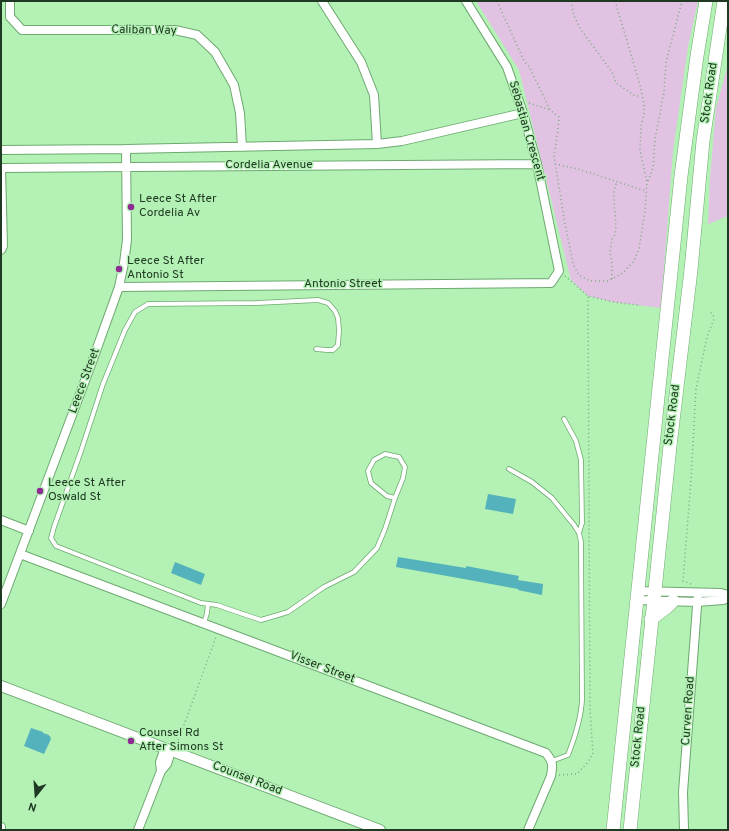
<!DOCTYPE html>
<html>
<head>
<meta charset="utf-8">
<style>
	body { margin:0 }
	#map { position:relative; width:729px; height:831px; overflow:hidden; background:#b3f1b5; font-family:Overpass,sans-serif }
	canvas { display:block }
	.frame { position:absolute; inset:0; border:2px solid #203922; pointer-events:none }
	.north { position:absolute; left:16px; top:775px; width:40px; height:40px; -webkit-text-stroke:3px #b3f1b5; paint-order:stroke; rotate:197deg; font-size:11px; font-weight:700; line-height:16px; text-align:center; color:#203922 }
	.north::after { content:''; display:block; margin:auto; width:14px; height:18px; background:#203922; clip-path:polygon(50% 0,100% 100%,50% 72%,0 100%) }
</style>
</head>
<body>
<div id="map">
<canvas width="729" height="831"></canvas>
<div class="frame"></div>
<div class="north">N</div>
</div>
<script>
const context = document.querySelector('canvas').getContext('2d');
context.lineJoin = 'round';
function fillPath(path, color) {
  context.fillStyle = color;
  context.fill(path, 'evenodd');
}
function strokePath(path, color, width, dash) {
  context.strokeStyle = color;
  context.lineWidth = width;
  context.lineCap = dash ? 'butt' : 'round';
  context.setLineDash(dash || []);
  context.stroke(path);
}
function write(font, color, halo, rows, align = 'center') {
  context.font = font + ' Overpass,sans-serif';
  context.lineWidth = 3;
  context.setLineDash([]);
  context.textBaseline = 'middle';
  context.strokeStyle = halo;
  context.fillStyle = color;
  for (const [text, x, y, turn = 0] of rows) {
    context.save();
    context.translate(x, y);
    context.rotate((+turn || 0) * Math.PI / 180);
    context.textAlign = isNaN(turn) ? turn : align;
    if (halo) context.strokeText(text, 0, 0);
    context.fillText(text, 0, 0);
    context.restore();
  }
}
fillPath(new Path2D(`
	M 476,1 L 698,1 L 688,47 L 673,151 L 661,308 L 613,302 L 588,296 L 571,280 L 519,70 Z
	M 728,64 L 728,216 L 708,224 L 710,178 L 716,108 Z`), '#e2c2e3');
fillPath(new Path2D(`
	M 488,494 L 516,499 L 513,514 L 485,509 Z
	M 398,557 L 466,568 L 466,566 L 519,576 L 518,580 L 543,584 L 542,595 L 518,590 L 518,589 L 464,579 L 396,567 Z
	M 175,562 L 205,574 L 201,585 L 171,573 Z
	M 31,728 L 43,732 L 43,733 L 49,735 L 49,736 L 51,737 L 50,738 L 51,739 L 44,754 L 24,746 Z`), '#53b2bc');
const service = new Path2D(`
	M 316,349 L 327,350 L 333,350 L 338,345 L 339,330 L 338,318 L 335,311 L 328,303 L 318,300 L 257,303 L 148,304 L 135,312 L 125,330 L 103,384 L 81,451 L 54,527 L 51,538 L 56,546 L 201,603 L 217,605 L 237,612 L 261,620 L 288,612 L 324,587 L 354,572 L 377,548 L 385,529 L 395,498 L 403,478 L 405,467 L 399,457 L 385,454 L 374,460 L 368,471 L 371,483 L 387,496 L 395,498
	M 564,419 L 576,441 L 581,460 L 582,523 L 579,533
	M 509,469 L 532,482 L 552,498 L 574,525 L 579,533 L 581,542 L 582,700 C 581,719 575,737 568,755 L 552,761
	M 204,623 L 207,613 L 208,604`);
const minor = new Path2D(`
	M 10,1 L 10,17 L 22,30 L 175,30 L 197,35 L 215,52 L 234,85 L 240,113 L 242,147
	M 322,1 L 361,62 L 374,95 L 377,144
	M 1,150 L 126,149 L 377,144 L 402,141 L 523,113
	M 1,168 L 537,164
	M 1,250 L 3,246 L 1,168
	M 119,287 L 551,283 L 559,271 L 537,164 L 523,113 L 507,67 L 466,1
	M 1,520 L 29,531
	M 20,554 L 546,753 C 553,762 553,765 551,776 L 528,830
	M 637,591 L 721,593 L 728,595
	M 636,600 L 697,602 L 723,600 L 728,598
	M 1,604 L 92,362 L 119,287 L 124,263 L 127,240 L 126,149
	M 161,771 L 160,762 L 165,748
	M 1,827 L 1,830
	M 138,830 L 161,771 L 167,764 L 171,751
	M 684,830 L 683,792 L 698,593`);
const tertiary = new Path2D(`
	M 1,686 L 380,830`);
const trunk = new Path2D(`
	M 651,619 L 667,607 L 673,601
	M 613,830 L 681,176 L 697,56 L 706,1
	M 630,830 L 670,446 L 691,270 L 703,141 L 724,1`);
strokePath(service, '#6ea970', 5.5);
strokePath(minor, '#6ea970', 10);
strokePath(tertiary, '#6ea970', 12);
strokePath(trunk, '#6ea970', 14);
strokePath(new Path2D(`
	M 497,1 L 524,61 L 530,68 L 550,110 L 559,117 L 558,130 L 554,156 L 564,218 L 573,264 L 579,275 L 590,281 L 608,281 L 623,273 L 634,261 L 639,249 L 645,211 L 647,182 L 640,150 L 641,127 L 644,113 L 644,104 L 640,85 L 615,1
	M 571,1 L 574,16 L 581,30 L 612,72 L 616,83 L 635,96 L 641,96
	M 529,103 L 550,110
	M 555,164 L 578,169 L 646,191
	M 648,181 L 653,168 L 655,139 L 664,92 L 666,62 L 682,1
	M 565,276 L 588,296 L 613,302 L 638,305
	M 612,279 L 612,264 L 610,252 L 612,239 L 615,235 L 616,227 L 614,199 L 614,191 L 617,181
	M 691,584 L 683,581 L 691,480 L 696,389 L 707,337 L 714,319 C 714,315 712,313 709,312
	M 177,744 L 216,637
	M 559,775 L 577,774 L 587,763 L 593,754 L 590,710 L 588,296`), '#7bab7d', 1.5, [1, 3]);
strokePath(service, '#fff', 4);
strokePath(minor, '#fff', 8);
strokePath(tertiary, '#fff', 10);
strokePath(trunk, '#fff', 13);
for (const [x, y, r, color] of [
	[131,207,4,"#8d2b93"],
	[119,269,4,"#8d2b93"],
	[40,491,4,"#8d2b93"],
	[131,741,4,"#8d2b93"]
]) {
  const dot = new Path2D();
  dot.arc(x, y, r, 0, 2 * Math.PI);
  context.fillStyle = color;
  context.fill(dot);
  strokePath(dot, '#b3f1b5', 1.5);
}
write('12px', '#203922', '#b3f1b5', [
	["Caliban Way",144,31,1],
	["Stock Road",710,93,-82],
	["Sebastian Crescent",526,131,74],
	["Cordelia Avenue",269,166],
	["Antonio Street",343,285],
	["Leece Street",85,381,-70],
	["Stock Road",673,415,-83],
	["Visser Street",322,668,21],
	["Curven Road",689,711,-86],
	["Stock Road",639,737,-84],
	["Counsel Road",247,779,21]
]);
write('12px', '#203922', '#b3f1b5', [
	["Leece St After",139,200],
	["Cordelia Av",139,214],
	["Leece St After",127,262],
	["Antonio St",127,276],
	["Leece St After",48,484],
	["Oswald St",48,498],
	["Counsel Rd",139,734],
	["After Simons St",139,748]
], 'left');
</script>
</body>
</html>
